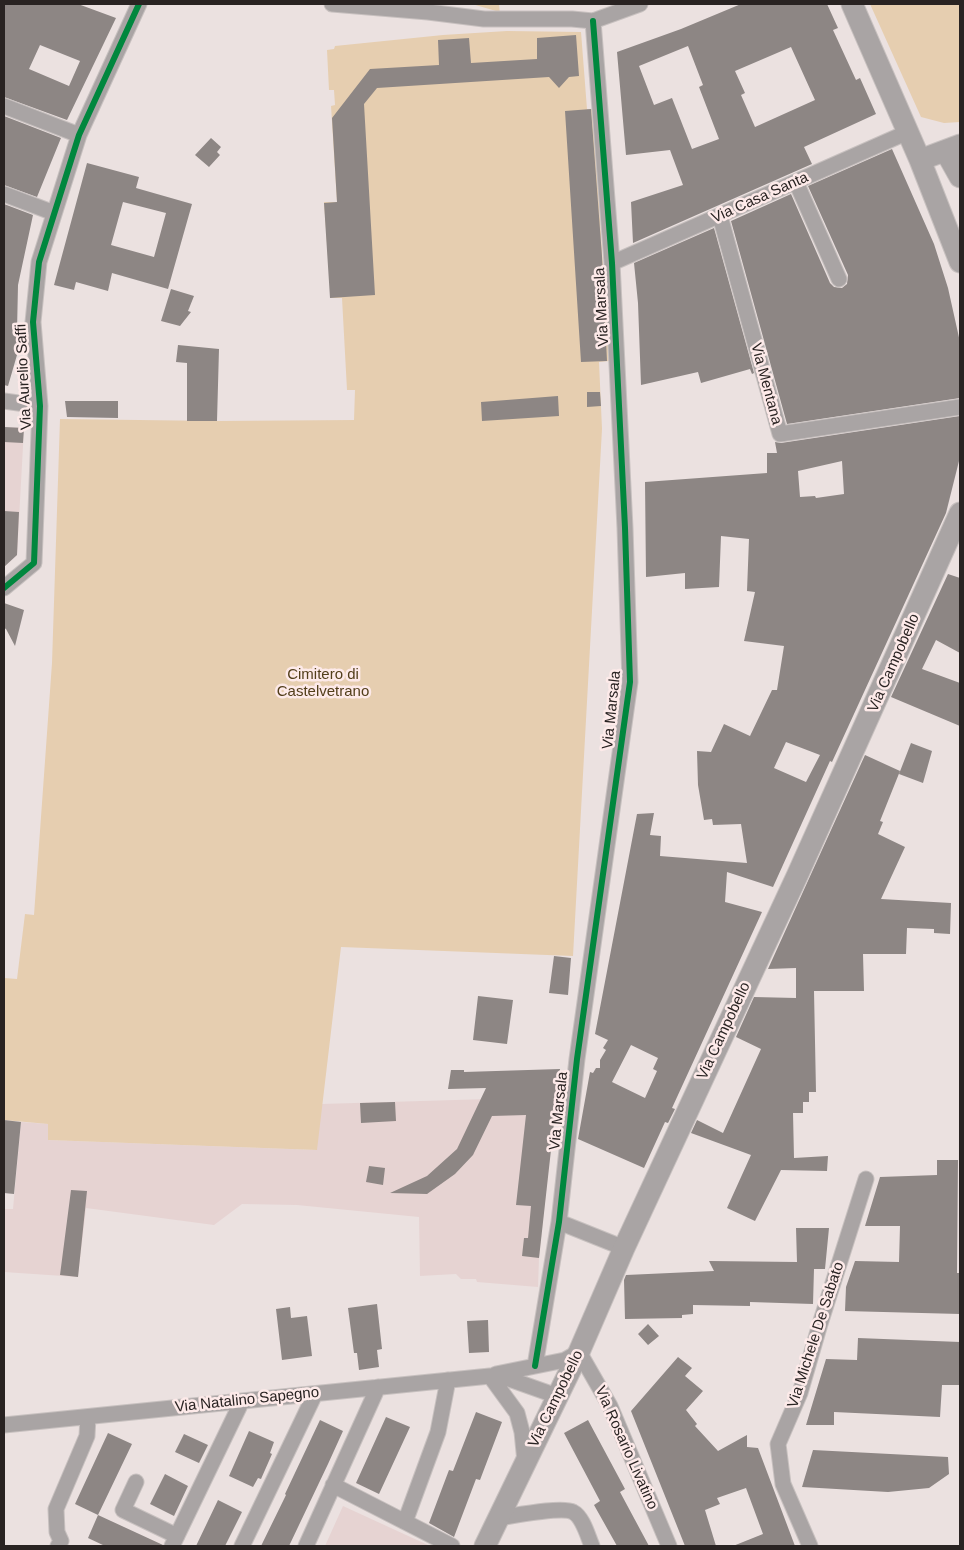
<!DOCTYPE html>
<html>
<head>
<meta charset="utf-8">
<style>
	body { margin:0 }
	#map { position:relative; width:964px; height:1550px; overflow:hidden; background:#ebe1e0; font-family:Helvetica,sans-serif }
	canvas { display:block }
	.frame { position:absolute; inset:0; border:5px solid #292322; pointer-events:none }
</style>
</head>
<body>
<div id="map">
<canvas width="964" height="1550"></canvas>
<div class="frame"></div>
</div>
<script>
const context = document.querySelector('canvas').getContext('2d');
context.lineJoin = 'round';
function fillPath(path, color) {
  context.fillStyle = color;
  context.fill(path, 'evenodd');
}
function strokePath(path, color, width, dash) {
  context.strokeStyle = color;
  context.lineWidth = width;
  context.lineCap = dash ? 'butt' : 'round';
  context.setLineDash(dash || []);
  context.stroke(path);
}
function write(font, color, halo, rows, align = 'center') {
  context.font = font + ' Helvetica,sans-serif';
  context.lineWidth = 5;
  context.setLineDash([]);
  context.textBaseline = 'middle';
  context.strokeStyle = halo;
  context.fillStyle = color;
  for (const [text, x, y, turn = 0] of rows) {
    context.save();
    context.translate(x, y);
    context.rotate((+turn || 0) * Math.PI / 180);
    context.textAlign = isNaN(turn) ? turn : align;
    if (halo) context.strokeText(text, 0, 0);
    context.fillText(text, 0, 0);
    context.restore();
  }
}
fillPath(new Path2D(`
	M 4,427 L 24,428 L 17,555 L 4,567 Z
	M 556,1097 L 539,1258 L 538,1287 L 477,1282 L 476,1279 L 461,1279 L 456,1274 L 420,1276 L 419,1217 L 297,1205 L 242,1204 L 214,1225 L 86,1208 L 78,1277 L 4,1272 L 4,1209 L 13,1209 L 21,1122 L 48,1124 L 48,1140 L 316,1150 L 321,1104 Z
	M 343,1506 L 430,1546 L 325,1546 Z`), '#e6d3d2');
fillPath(new Path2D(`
	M 472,4 L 499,4 L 500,15 L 497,15 L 496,11 Z
	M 870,4 L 960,4 L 960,122 L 944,123 L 921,117 Z
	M 507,31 L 581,32 L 587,109 L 593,109 L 609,361 L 599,362 L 602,429 L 573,956 L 341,947 L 317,1150 L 48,1140 L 48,1124 L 4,1120 L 4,978 L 17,979 L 25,914 L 34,915 L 52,663 L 60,419 L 217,421 L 354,420 L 355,390 L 347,390 L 342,298 L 331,298 L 324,202 L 337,202 L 331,106 L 335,105 L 334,90 L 329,90 L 327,50 L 334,49 L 335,46 L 443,35 Z`), '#e6ceb0');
fillPath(new Path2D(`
	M 4,4 L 78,4 L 116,18 L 67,120 L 4,97 ZM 40,45 L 80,61 L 69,86 L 29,69 Z
	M 741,4 L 827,4 L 838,28 L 833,30 L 856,80 L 860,78 L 876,114 L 804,147 L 812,164 L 633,243 L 631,202 L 683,185 L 670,150 L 626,155 L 617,52 L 681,29 ZM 688,46 L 703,85 L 699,87 L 719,139 L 692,149 L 672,98 L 654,105 L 639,66 ZM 791,47 L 815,100 L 755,127 L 741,95 L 745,93 L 735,71 Z
	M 576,35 L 579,76 L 569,77 L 559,88 L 549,77 L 377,88 L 364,104 L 375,295 L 330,298 L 324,203 L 337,202 L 332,118 L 370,69 L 439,65 L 438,40 L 469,38 L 471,63 L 537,59 L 537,38 Z
	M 591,109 L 602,256 L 607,361 L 581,362 L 565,111 Z
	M 4,116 L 61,138 L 37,197 L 4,185 Z
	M 211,138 L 221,147 L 217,152 L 220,155 L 209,167 L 195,155 Z
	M 892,149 L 934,244 L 948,288 L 960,342 L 960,398 L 787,424 L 731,221 L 791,194 L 830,283 L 834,287 L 842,288 L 847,284 L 848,275 L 808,186 Z
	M 87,163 L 139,177 L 136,188 L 192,204 L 168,289 L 112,273 L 108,291 L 76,282 L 74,290 L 54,285 ZM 123,202 L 166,213 L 154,257 L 111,245 Z
	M 4,204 L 33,215 L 18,285 L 17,331 L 19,348 L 8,386 L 4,385 Z
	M 714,228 L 754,373 L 752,374 L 750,369 L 701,383 L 698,372 L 641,385 L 638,303 L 634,263 Z
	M 171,289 L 194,296 L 188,311 L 191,312 L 180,326 L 161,321 Z
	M 178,345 L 219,349 L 217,421 L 187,421 L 187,363 L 176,362 Z
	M 587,392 L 600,392 L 601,406 L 587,407 Z
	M 558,396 L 559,416 L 482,421 L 481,402 Z
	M 65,401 L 118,401 L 118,418 L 67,417 Z
	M 960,416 L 960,457 L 946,513 L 832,762 L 830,761 L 773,887 L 727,872 L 725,902 L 762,912 L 672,1108 L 675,1109 L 668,1123 L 665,1122 L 644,1168 L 578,1139 L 590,1072 L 593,1073 L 596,1068 L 600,1068 L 600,1060 L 606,1050 L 603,1048 L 608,1040 L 595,1034 L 637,814 L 654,813 L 650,835 L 661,836 L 660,856 L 747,863 L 741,824 L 713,825 L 712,819 L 704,820 L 698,785 L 697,751 L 711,752 L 724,724 L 750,736 L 772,690 L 777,690 L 784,646 L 744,641 L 755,592 L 747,591 L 749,539 L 721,536 L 719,587 L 685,589 L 685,573 L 646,577 L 645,482 L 767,473 L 767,453 L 777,453 L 775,442 L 781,443 ZM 842,461 L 844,494 L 816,498 L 815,496 L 800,497 L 798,471 ZM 786,742 L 820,755 L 806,782 L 774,768 ZM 631,1045 L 658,1058 L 653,1069 L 657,1071 L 645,1098 L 612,1082 Z
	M 4,427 L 24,428 L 23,443 L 4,442 Z
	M 4,511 L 19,512 L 17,555 L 4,567 Z
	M 948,574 L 960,578 L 960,653 L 936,640 L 922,669 L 960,683 L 960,726 L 891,697 Z
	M 4,603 L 24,610 L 15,646 L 6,629 L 4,628 Z
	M 911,743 L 932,751 L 923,783 L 899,774 Z
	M 865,755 L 900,771 L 880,821 L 883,822 L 878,834 L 905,847 L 881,899 L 951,903 L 950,934 L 934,933 L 934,929 L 907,928 L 906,954 L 863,954 L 864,991 L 814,991 L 816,1092 L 809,1092 L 809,1102 L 803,1102 L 803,1113 L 793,1113 L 794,1158 L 828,1156 L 827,1171 L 781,1170 L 755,1221 L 727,1208 L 751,1155 L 691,1133 L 697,1120 L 723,1133 L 761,1049 L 736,1037 L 754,997 L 796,998 L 796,968 L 768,969 Z
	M 554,956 L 571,958 L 568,995 L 549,993 Z
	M 478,996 L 513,1000 L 507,1044 L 473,1040 Z
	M 560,1069 L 539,1258 L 522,1256 L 524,1238 L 528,1238 L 531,1206 L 516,1205 L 526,1115 L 492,1116 L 473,1155 L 455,1174 L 427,1194 L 390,1193 L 427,1176 L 457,1149 L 486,1088 L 448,1089 L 451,1070 L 464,1070 L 464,1072 Z
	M 395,1102 L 396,1121 L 361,1123 L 360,1103 Z
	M 4,1120 L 21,1122 L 14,1194 L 4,1193 Z
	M 937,1160 L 958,1160 L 957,1273 L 960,1273 L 960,1314 L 845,1311 L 846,1287 L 855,1261 L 899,1262 L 900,1226 L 865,1226 L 880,1177 L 937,1175 Z
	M 369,1166 L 385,1168 L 383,1185 L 366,1182 Z
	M 71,1190 L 87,1191 L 78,1277 L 60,1275 Z
	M 796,1228 L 829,1228 L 825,1269 L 814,1269 L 813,1304 L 750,1302 L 750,1306 L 693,1305 L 693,1314 L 682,1315 L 682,1318 L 625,1319 L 624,1280 L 626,1275 L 714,1271 L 709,1261 L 797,1262 Z
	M 377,1304 L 382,1349 L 377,1350 L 379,1367 L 359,1370 L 357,1353 L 354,1353 L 348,1308 Z
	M 290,1307 L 291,1318 L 307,1316 L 312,1356 L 282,1360 L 276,1309 Z
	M 488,1320 L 489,1352 L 469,1353 L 467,1321 Z
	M 648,1324 L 659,1336 L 648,1345 L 638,1334 Z
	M 858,1338 L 960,1342 L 960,1385 L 942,1385 L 940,1417 L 834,1412 L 834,1425 L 806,1425 L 826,1359 L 857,1360 Z
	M 678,1357 L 692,1368 L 685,1376 L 703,1391 L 686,1410 L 697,1424 L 695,1426 L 718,1451 L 747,1435 L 747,1447 L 758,1448 L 795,1546 L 733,1546 L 763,1534 L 746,1488 L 717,1498 L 720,1504 L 705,1510 L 716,1546 L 685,1546 L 631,1411 Z
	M 476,1412 L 502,1422 L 480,1480 L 476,1479 L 454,1537 L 429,1523 L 449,1470 L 453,1471 Z
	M 386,1417 L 410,1427 L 379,1494 L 356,1483 Z
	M 320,1420 L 343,1431 L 328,1464 L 289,1546 L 261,1546 L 286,1495 L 285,1494 Z
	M 588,1420 L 625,1489 L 620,1492 L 649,1546 L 617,1546 L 594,1505 L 600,1501 L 564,1433 Z
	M 249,1431 L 274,1442 L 270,1453 L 272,1454 L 261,1479 L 258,1478 L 253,1487 L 229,1476 Z
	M 108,1433 L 132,1444 L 98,1515 L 75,1504 Z
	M 184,1434 L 208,1445 L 199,1463 L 175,1452 Z
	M 813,1450 L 948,1457 L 949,1474 L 929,1488 L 888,1492 L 802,1487 Z
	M 165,1474 L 188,1486 L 174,1516 L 150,1504 Z
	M 218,1500 L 242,1512 L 225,1546 L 196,1546 Z
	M 98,1515 L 163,1545 L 163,1546 L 105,1546 L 88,1538 Z`), '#8d8684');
const street = new Path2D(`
	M 332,4 L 428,12 L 484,19 L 572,19 L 593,21 L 640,4
	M 4,106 L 79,135
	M 796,182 L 839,279
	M 4,194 L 54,213
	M 720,216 L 780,434 L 960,407
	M 612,263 L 908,132
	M 4,401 L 40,406
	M 4,588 L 34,563 L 40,406 L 33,322 L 39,262 L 79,135 L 139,4
	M 559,1222 L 624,1248
	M 535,1366 L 559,1222 L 577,1059 L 630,682 L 625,528 L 612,263 L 593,21
	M 496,1374 L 565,1360 L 579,1352 L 610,1406 L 669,1546
	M 490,1376 L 517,1413 L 522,1432 L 525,1462
	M 4,1425 L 490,1376 L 509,1379 L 557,1396
	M 136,1482 L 123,1510 L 177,1536
	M 333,1485 L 452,1546
	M 498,1518 C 513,1516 562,1506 573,1512 C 583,1517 588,1537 592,1546
	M 405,1522 L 438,1432 L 448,1380
	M 58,1546 L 61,1541 L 57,1532 L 56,1509 L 87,1436 L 88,1417
	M 172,1546 L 242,1401
	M 242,1546 L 315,1394
	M 306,1546 L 378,1387
	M 810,1546 L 783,1484 L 778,1444 L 800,1393 L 820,1324 L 866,1179`);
const secondary = new Path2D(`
	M 852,4 L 920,160 L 960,262
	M 946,152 L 960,177
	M 920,160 L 960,145
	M 485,1546 L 579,1352 L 624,1248 L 797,876 L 960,513`);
strokePath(street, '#c7c0bf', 17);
strokePath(secondary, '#c7c0bf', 23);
strokePath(street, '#a9a4a4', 15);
strokePath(secondary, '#a9a4a4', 21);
strokePath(new Path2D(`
	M 4,588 L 34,563 L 40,406 L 33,322 L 39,262 L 79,135 L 139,4
	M 535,1366 L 559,1222 L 577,1059 L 630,682 L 625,528 L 612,263 L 593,21`), '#00873e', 6);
write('15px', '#292322', '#fdeae9', [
	["Via Casa Santa",760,198,-24],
	["Via Marsala",602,307,-93],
	["Via Aurelio Saffi",24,377,-93],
	["Via Mentana",766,384,75],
	["Via Campobello",894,663,-66],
	["Via Marsala",612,710,-84],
	["Via Campobello",724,1031,-65],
	["Via Marsala",559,1111,-84],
	["Via Michele De Sabato",816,1335,-72],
	["Via Campobello",556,1399,-64],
	["Via Natalino Sapegno",247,1400,-6],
	["Via Rosario Livatino",626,1448,66]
]);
write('15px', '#523e1a', '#fdeae9', [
	["Cimitero di",323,675],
	["Castelvetrano",323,692]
]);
</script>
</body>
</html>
